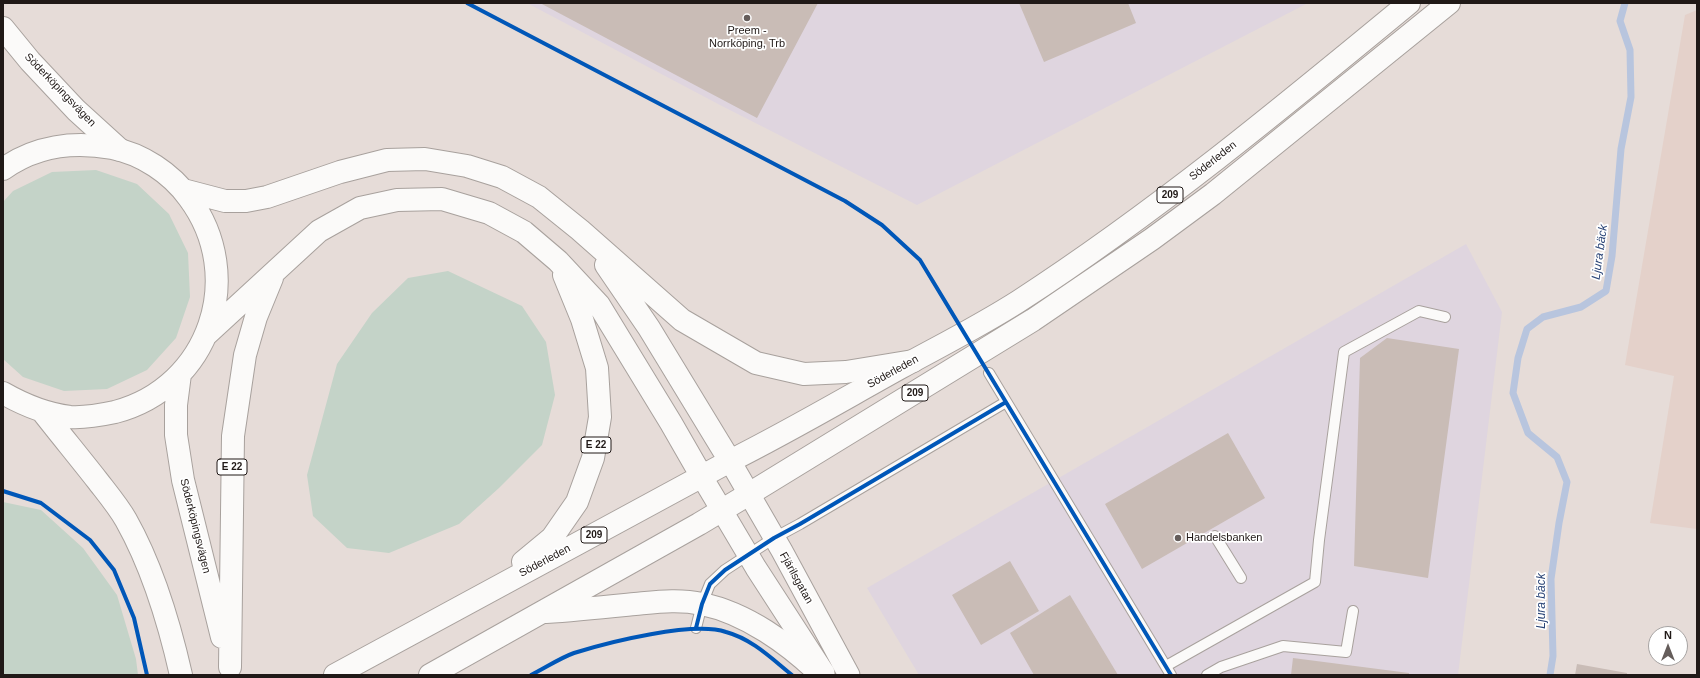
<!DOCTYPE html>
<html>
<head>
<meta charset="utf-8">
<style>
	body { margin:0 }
	#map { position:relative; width:1700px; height:678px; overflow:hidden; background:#e6dcd8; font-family:Arial,sans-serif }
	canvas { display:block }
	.frame { position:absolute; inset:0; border:4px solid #201917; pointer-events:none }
	.north { position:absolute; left:1648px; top:626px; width:40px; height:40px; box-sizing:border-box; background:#fff; border:1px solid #a6a3a2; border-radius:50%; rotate:0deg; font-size:11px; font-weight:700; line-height:16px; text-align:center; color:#201917 }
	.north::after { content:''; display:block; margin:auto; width:14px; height:18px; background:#655d5b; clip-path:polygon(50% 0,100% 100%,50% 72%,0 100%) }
</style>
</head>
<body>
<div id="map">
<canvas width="1700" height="678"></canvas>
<div class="frame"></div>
<div class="north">N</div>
</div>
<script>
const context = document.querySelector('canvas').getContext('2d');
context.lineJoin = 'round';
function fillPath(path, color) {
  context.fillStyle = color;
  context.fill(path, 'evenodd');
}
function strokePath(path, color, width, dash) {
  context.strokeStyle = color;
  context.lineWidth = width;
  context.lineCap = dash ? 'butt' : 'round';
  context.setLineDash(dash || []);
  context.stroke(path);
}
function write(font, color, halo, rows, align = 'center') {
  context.font = font + ' Arial,sans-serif';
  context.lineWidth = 3.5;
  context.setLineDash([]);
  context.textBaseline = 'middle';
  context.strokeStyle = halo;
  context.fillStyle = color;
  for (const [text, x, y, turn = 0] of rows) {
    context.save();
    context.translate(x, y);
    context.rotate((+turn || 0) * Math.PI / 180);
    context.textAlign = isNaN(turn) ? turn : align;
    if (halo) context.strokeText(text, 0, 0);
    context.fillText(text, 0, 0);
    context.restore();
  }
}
fillPath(new Path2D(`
	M 1697,10 L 1697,529 L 1650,523 L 1674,376 L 1625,365 L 1685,15 Z`), '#e4d1ca');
fillPath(new Path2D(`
	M 527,3 L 1308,3 L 917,205 L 720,105 Z
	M 1466,244 L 1502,312 L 1458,675 L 919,675 L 867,588 Z`), '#dfd5df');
fillPath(new Path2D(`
	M 96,170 L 137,184 L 169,214 L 188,253 L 190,297 L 176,338 L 147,370 L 107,389 L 64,391 L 23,377 L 3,359 L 3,202 L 13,191 L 52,172 Z
	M 448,271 L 522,306 L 546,342 L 555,395 L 542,445 L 499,488 L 459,524 L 389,553 L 347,548 L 313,516 L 307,475 L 337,364 L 372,313 L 408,278 Z
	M 3,502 L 41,510 L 83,548 L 117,595 L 136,659 L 138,675 L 3,675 Z`), '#c4d3c8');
strokePath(new Path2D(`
	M 1550,675 L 1553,656 L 1551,579 L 1559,523 L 1567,482 L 1557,457 L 1528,433 L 1513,393 L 1518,358 L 1527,329 L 1543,317 L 1581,307 L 1606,291 L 1612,256 L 1621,149 L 1631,97 L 1630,50 L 1620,21 L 1625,3`), '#b8c5de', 7);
fillPath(new Path2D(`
	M 540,3 L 818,3 L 757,118 Z
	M 1019,3 L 1128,3 L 1136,23 L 1044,62 Z
	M 1387,338 L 1459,349 L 1428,578 L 1354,566 L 1360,358 Z
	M 1228,433 L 1265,498 L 1142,569 L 1105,504 Z
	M 1010,561 L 1039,611 L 981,645 L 952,595 Z
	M 1070,595 L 1118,675 L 1034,675 L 1010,633 Z
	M 1293,658 L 1409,673 L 1409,675 L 1291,675 Z
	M 1577,664 L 1627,673 L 1627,675 L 1575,675 Z`), '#c9bcb6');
const service = new Path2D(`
	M 989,373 L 1171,675
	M 1215,536 L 1241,578
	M 696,628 L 702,604 L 710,584 L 725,570 L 774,538 L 800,524 L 1006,402
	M 1166,666 L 1315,582 L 1319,540 L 1344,352 L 1419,311 L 1445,317
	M 1207,675 L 1221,667 L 1283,646 L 1346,652 L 1353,611`);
const minor = new Path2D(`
	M 730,461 L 782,551 L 849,675
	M 702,477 L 756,568 L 824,673`);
const secondary = new Path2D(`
	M 3,28 L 30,61 L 76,110 L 120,150`);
const primary = new Path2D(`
	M 730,461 C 788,432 844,399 900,368 C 940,346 980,326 1019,301 C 1156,212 1283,107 1409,3
	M 749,494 L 1033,320 L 1152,239 L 1213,194 L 1449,3`);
const trunk = new Path2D(`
	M 3,169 C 35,146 74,141 112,148 C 142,154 171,173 189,198 C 247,276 210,387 115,412 C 101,415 85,418 70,417 C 46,414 24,405 3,393
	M 183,190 L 225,201 L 246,201 L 267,197 L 340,172 L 387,160 L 425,159 L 467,166 L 502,177 L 539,197 L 580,230 L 682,320 L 756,363 L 804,374 L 846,372 L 913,361
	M 206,335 L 319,231 L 360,208 L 397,200 L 442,199 L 489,213 L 524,232 L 558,261 L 599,305 L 671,423 L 702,477
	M 180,374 L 176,405 L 176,435 L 183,480 L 222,637
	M 42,411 C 60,434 79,457 97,480 C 107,493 118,506 126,520 C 153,568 169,622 181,675
	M 523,562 L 552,538 L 577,502 L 593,458 L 600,417 L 597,368 L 582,319 L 564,275
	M 546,612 C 576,610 605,607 635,604 C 657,602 679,599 702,604 C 746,613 789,644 821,675
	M 230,667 L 233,436 L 245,355 L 256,317 L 272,278
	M 335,675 L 730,461 L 649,328 L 606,265
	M 430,675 L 699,524 L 749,494`);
strokePath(service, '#a8a19d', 12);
strokePath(minor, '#a8a19d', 23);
strokePath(secondary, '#a8a19d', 24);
strokePath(primary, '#a8a19d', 24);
strokePath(trunk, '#a8a19d', 24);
strokePath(service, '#fbfaf9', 10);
strokePath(minor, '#fbfaf9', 21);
strokePath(secondary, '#fbfaf9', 22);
strokePath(primary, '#fbfaf9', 22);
strokePath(trunk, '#fbfaf9', 22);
strokePath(new Path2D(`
	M 467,3 L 845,201 L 882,225 L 920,260 L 1171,675
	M 3,491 L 41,503 L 90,540 L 114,570 L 134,618 L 147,675
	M 696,628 L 702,604 L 710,584 L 725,570 L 774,538 L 800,524 L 1006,402
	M 531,675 C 545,668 560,658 574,653 C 609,642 693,621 726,632 C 752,639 771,658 792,675`), '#0057b8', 4);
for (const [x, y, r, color] of [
	[747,18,4,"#655d5b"],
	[1178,538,4,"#655d5b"]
]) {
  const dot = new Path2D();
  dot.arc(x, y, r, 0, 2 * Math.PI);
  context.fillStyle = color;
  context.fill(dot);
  strokePath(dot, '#fff', 1.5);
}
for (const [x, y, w] of [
	[1170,195,26],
	[915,393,26],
	[596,445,30],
	[232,467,30],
	[594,535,26]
]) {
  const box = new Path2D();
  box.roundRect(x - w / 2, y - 8, w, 16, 3);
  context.fillStyle = '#fff';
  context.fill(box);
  strokePath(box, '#201917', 1);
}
write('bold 10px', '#201917', null, [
	["209",1170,195],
	["209",915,393],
	["E 22",596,445],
	["E 22",232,467],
	["209",594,535]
]);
write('11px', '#201917', '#fff', [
	["Preem -",747,31],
	["Norrköping, Trb",747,44],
	["Handelsbanken",1186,538,"left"]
]);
write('11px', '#201917', '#fff', [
	["Söderköpingsvägen",60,90,46],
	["Söderleden",1213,161,-38],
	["Söderleden",893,372,-29],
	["Söderköpingsvägen",195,526,76],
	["Söderleden",545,561,-28],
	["Fjärilsgatan",796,578,61]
]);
write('italic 12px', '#2c4678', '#fff', [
	["Ljura bäck",1600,252,-82],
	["Ljura bäck",1542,601,-90]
]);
</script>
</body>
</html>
